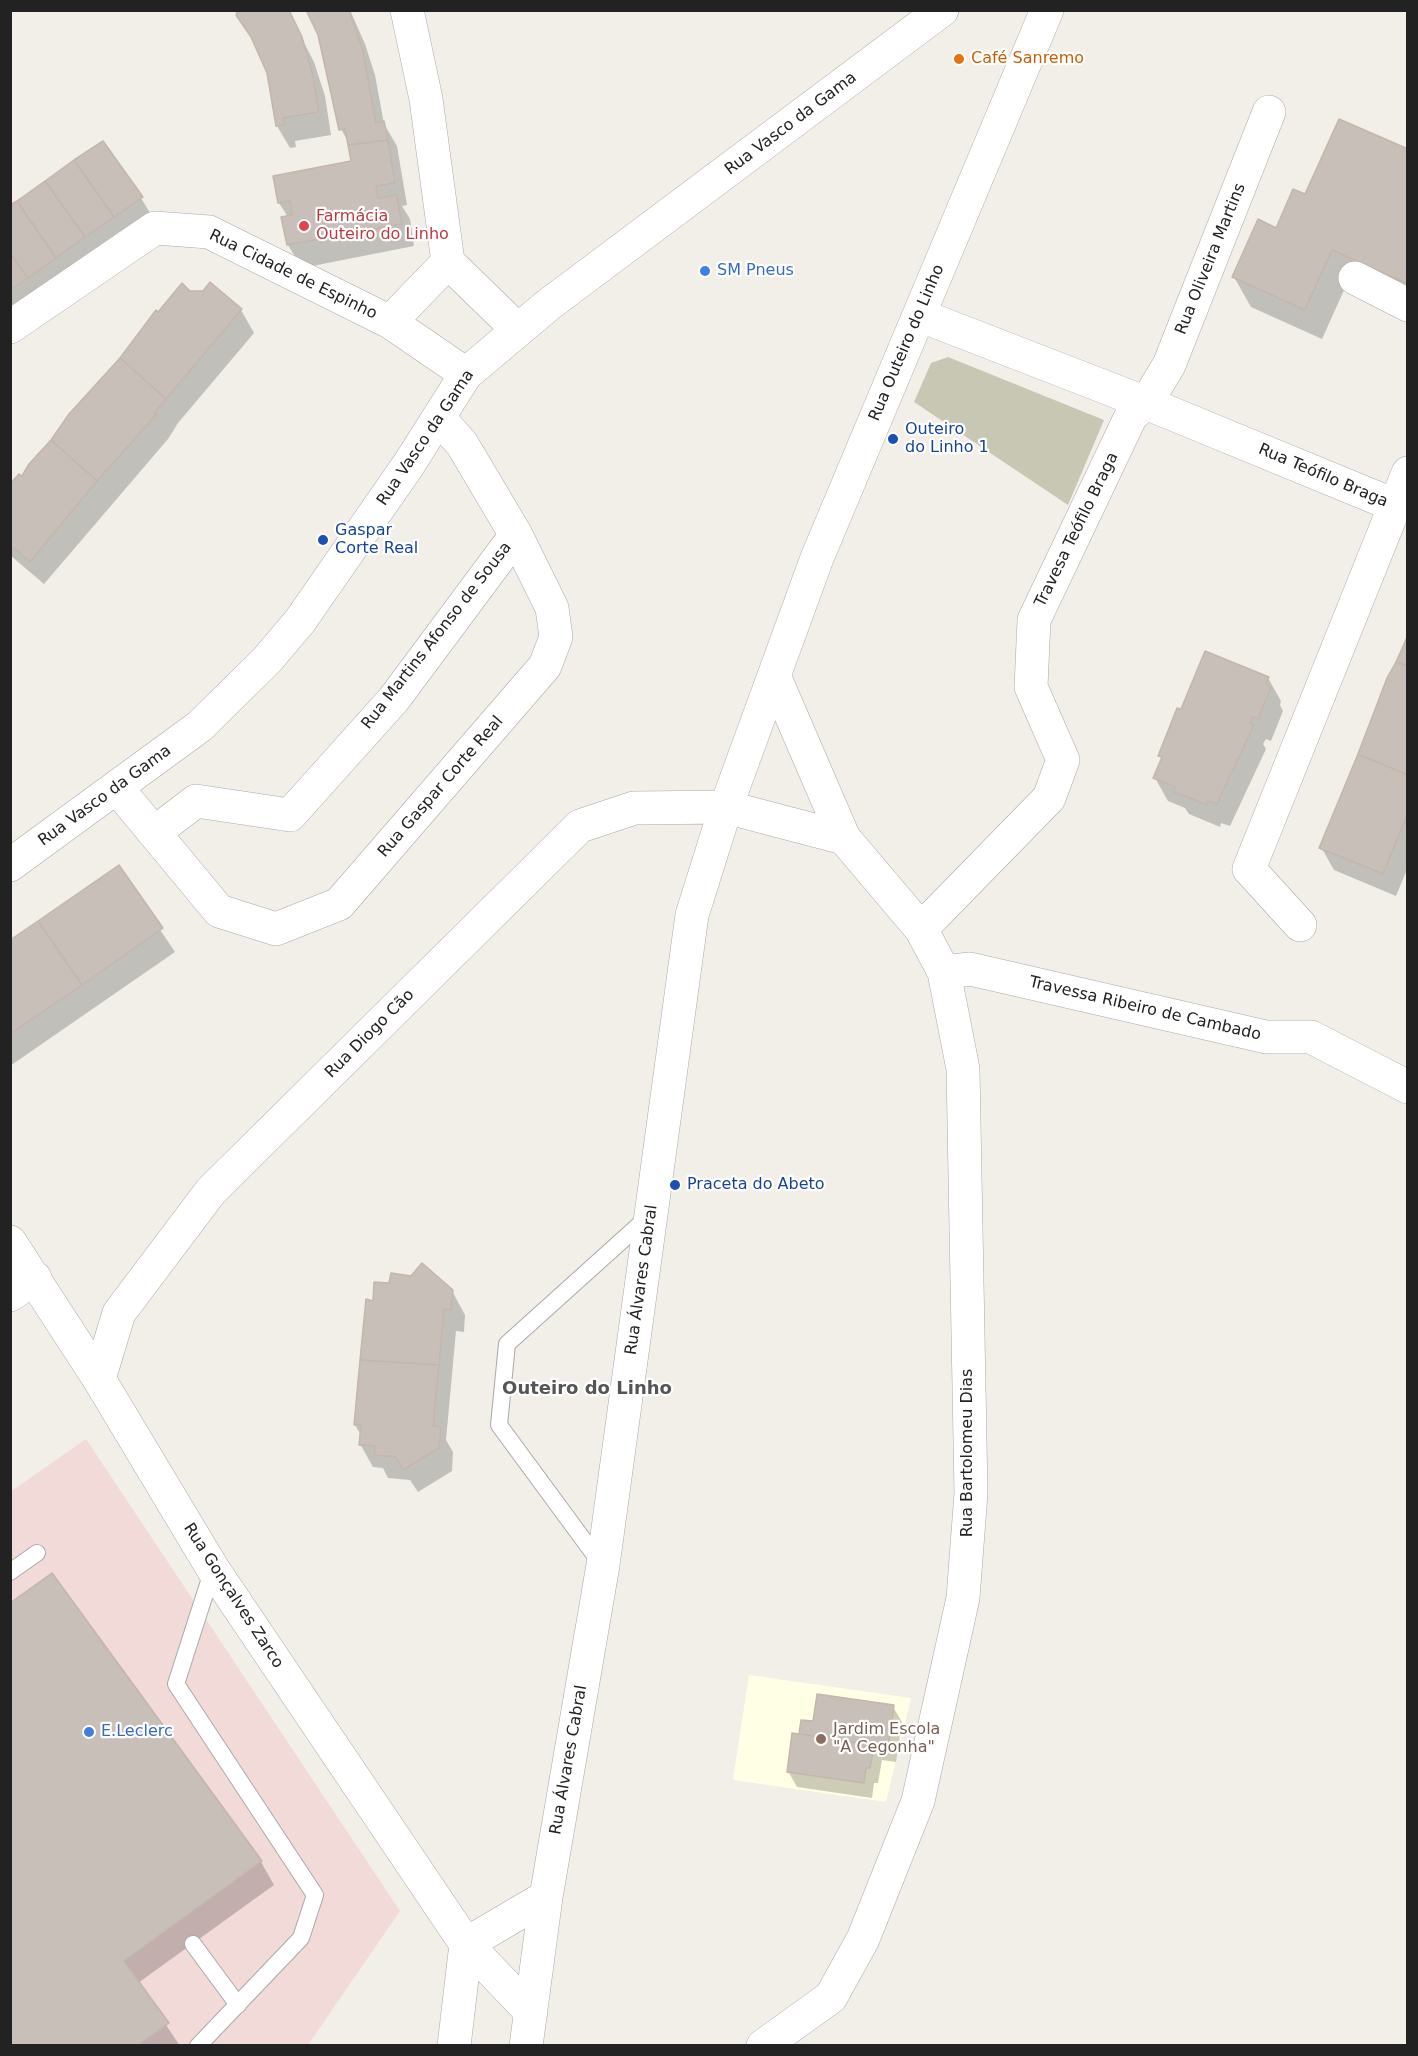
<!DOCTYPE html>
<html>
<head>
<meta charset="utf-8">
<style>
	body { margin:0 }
	#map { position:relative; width:1418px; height:2056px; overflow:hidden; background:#f2efe9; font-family:"DejaVu Sans",sans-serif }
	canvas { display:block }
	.frame { position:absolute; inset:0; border:12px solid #222; pointer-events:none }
</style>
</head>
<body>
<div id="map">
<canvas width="1418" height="2056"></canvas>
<div class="frame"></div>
</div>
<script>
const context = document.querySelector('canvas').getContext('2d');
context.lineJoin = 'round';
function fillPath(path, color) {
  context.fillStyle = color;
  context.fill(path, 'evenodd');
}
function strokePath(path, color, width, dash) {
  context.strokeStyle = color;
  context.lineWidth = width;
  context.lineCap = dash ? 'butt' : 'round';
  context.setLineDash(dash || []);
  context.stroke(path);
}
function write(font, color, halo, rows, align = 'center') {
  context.font = font + ' "DejaVu Sans",sans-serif';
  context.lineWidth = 4.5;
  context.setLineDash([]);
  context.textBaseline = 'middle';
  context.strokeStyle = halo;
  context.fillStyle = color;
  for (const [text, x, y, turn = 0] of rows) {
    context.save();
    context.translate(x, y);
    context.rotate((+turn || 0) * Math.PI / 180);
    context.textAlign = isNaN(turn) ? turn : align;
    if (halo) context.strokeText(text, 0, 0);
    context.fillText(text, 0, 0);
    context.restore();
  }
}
fillPath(new Path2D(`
	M 86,1439 L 400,1911 L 308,2045 L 11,2045 L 10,1492 Z`), '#f2dad9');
fillPath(new Path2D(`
	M 749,1675 L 911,1698 L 886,1802 L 733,1780 Z`), '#ffffe5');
fillPath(new Path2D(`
	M 948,357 L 1104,420 L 1068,505 L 914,402 L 931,363 Z`), '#c7c7b4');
fillPath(new Path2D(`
	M 234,10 L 287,10 L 314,62 L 325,96 L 331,135 L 295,141 L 296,147 L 290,148 L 277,126 L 268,73 L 257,46 Z
	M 307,10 L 350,10 L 365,44 L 375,75 L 384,124 L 397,146 L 407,205 L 402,206 L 410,219 L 414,246 L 302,268 L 288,245 L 283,218 L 288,217 L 279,203 L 353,163 L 350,145 L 341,129 L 319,35 Z
	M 1408,151 L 1408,305 L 1349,279 L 1322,339 L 1251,307 L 1234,277 L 1306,196 Z
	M 141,198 L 150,213 L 10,311 L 10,207 Z
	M 182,285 L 190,292 L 241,310 L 254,333 L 178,423 L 168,439 L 44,584 L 10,555 L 10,491 L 71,415 Z
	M 1408,637 L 1408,867 L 1396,896 L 1334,870 L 1321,847 Z
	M 1268,678 L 1281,701 L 1280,705 L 1283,711 L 1271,741 L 1266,739 L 1263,744 L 1266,749 L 1230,826 L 1221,823 L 1220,827 L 1189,814 L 1185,808 L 1168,801 L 1155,778 L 1162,760 L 1160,756 L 1181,711 Z
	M 118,867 L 175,952 L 10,1066 L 10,941 Z
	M 452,1291 L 465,1315 L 464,1332 L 456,1331 L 446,1440 L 453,1452 L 452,1471 L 418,1492 L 410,1480 L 388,1478 L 383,1468 L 373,1467 L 360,1444 L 361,1435 L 355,1425 L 374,1302 Z
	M 52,1575 L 261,1862 L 274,1885 L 138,1983 L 180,2046 L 10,2046 Z
	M 893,1707 L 902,1722 L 896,1762 L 882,1760 L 878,1783 L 874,1783 L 872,1798 L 797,1787 L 788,1771 L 802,1722 L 814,1723 Z`), '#0003');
const building = new Path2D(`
	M 240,10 L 289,10 L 302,37 L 312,72 L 319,112 L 283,118 L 284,125 L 276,126 L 267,73 L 251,37 L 236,15 Z
	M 306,10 L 349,10 L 363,51 L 376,123 L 384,121 L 388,140 L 348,145 L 345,129 L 339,130 L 318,35 Z
	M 1339,119 L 1408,149 L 1408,284 L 1332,250 L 1305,310 L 1232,277 L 1258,219 L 1276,228 L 1293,189 L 1305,194 Z
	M 388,140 L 395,183 L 376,186 L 378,198 L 397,195 L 402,224 L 287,245 L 281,217 L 292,215 L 290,201 L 278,203 L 273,176 L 351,161 L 348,145 Z
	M 103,141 L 143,197 L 114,217 L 74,160 Z
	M 74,160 L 114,217 L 85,237 L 45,181 Z
	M 45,181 L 85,237 L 56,258 L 17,201 Z
	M 17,201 L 56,258 L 28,278 L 10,253 L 10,205 Z
	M 10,253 L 28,278 L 10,290 Z
	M 210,282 L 242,309 L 166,399 L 120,358 L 156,310 L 158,312 L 182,283 L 190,291 L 203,291 Z
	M 120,358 L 166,399 L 154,414 L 156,415 L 97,481 L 51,440 L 69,414 Z
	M 51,440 L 97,481 L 30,562 L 10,545 L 10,484 L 19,474 L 22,476 L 29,464 Z
	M 1408,635 L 1408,666 L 1396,662 Z
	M 1205,651 L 1269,677 L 1266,684 L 1271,687 L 1258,719 L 1253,717 L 1250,723 L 1254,725 L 1217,804 L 1208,801 L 1207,805 L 1174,792 L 1175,787 L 1153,778 L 1162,757 L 1158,756 L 1177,708 L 1181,709 Z
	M 1396,662 L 1408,666 L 1408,775 L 1358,754 L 1387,678 Z
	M 1358,754 L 1408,775 L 1408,813 L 1383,874 L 1319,848 Z
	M 119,865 L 163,928 L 82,985 L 38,921 Z
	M 38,921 L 82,985 L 10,1034 L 10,940 Z
	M 422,1263 L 453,1290 L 451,1310 L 444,1309 L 439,1365 L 360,1360 L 366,1299 L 373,1301 L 374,1282 L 389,1283 L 391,1273 L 411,1276 Z
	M 360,1360 L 439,1365 L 433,1426 L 441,1427 L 439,1448 L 403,1470 L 396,1457 L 374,1455 L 375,1446 L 359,1445 L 361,1425 L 354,1425 Z
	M 52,1573 L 262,1861 L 124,1961 L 169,2023 L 137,2046 L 10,2046 L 10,1603 Z
	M 817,1694 L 894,1705 L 888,1747 L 799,1734 L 801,1720 L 813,1721 Z
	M 792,1733 L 874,1745 L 870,1768 L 866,1768 L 864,1783 L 787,1772 Z`);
fillPath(building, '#c7bfb8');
strokePath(building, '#c4b6ab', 1.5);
const service = new Path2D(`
	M 602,1565 L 499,1425 L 507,1344 L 648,1217
	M 10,1572 L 37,1553
	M 193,1944 L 238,2005
	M 198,2046 L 301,1938 L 315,1895 L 176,1684 L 213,1569`);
const minor = new Path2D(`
	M 407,10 L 426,99 L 448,262
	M 448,262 L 517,329
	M 1355,278 L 1408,305
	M 919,315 L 1146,403 L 1394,505
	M 390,322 L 448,262
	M 10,327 L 155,228 L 209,232 L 390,322 L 466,374
	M 117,788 L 219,911 L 276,929 L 339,904 L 545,666 L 556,637 L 552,608 L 516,535 L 462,444 L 439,418
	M 154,833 L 196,801 L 290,815 L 394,699 L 516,535
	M 1300,925 L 1249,869 L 1408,473
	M 921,929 L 1049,798 L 1063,760 L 1031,687 L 1034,620 L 1131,416 L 1146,403 L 1169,365 L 1269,112
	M 944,972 L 970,969 L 1266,1037 L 1311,1037 L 1408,1087
	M 10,1242 L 99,1379 L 213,1569 L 466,1944 L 531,2012
	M 10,1295 L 35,1278
	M 99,1379 L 119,1313 L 211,1191 L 580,826 L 634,808 L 726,807 L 844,838
	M 466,1944 L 546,1897
	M 454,2046 L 466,1944
	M 526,2046 L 546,1897 L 603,1565 L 692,915 L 726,807 L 817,558 L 1047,10
	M 763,2046 L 831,1997 L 863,1939 L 918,1801 L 963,1598 L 971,1493 L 963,1069 L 944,972 L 921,929 L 844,838 L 775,678`);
const tertiary = new Path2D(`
	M 10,865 L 200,726 L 267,660 L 300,621 L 409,464 L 466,374 L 548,305 L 942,10`);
strokePath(service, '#a9a9a9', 18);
strokePath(minor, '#a9a9a9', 34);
strokePath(tertiary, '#a9a9a9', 34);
strokePath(service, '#fff', 16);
strokePath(minor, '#fff', 33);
strokePath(tertiary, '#fff', 33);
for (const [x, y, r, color] of [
	[959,59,6,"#e8710a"],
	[304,226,6,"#e0444e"],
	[705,271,6,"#3f7fe0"],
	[893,439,6,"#1a4fb4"],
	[323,540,6,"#1a4fb4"],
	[675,1185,6,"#1a4fb4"],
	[89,1732,6,"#3f7fe0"],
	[821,1739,6,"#8d6e63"]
]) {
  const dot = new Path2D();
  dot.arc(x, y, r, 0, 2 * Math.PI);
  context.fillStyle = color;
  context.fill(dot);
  strokePath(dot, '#fff', 2);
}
write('16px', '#c56008', '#fff', [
	["Café Sanremo",971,59]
], 'left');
write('16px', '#222', '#fff', [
	["Rua Vasco da Gama",791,124,-37],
	["Rua Oliveira Martins",1211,259,-68],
	["Rua Cidade de Espinho",293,275,26],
	["Rua Outeiro do Linho",907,343,-67],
	["Rua Vasco da Gama",426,438,-56],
	["Rua Teófilo Braga",1323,476,23],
	["Travesa Teófilo Braga",1077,530,-64],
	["Rua Martins Afonso de Sousa",437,636,-52],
	["Rua Gaspar Corte Real",441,787,-49],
	["Rua Vasco da Gama",105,796,-36],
	["Travessa Ribeiro de Cambado",1145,1009,13],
	["Rua Diogo Cão",370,1034,-45],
	["Rua Álvares Cabral",642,1280,-82],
	["Rua Bartolomeu Dias",968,1453,-90],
	["Rua Gonçalves Zarco",233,1596,57],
	["Rua Álvares Cabral",569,1760,-80]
]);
write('16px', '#be3a42', '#fff', [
	["Farmácia",316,217],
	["Outeiro do Linho",316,235]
], 'left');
write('16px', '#366cbe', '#fff', [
	["SM Pneus",717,271],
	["E.Leclerc",101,1732]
], 'left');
write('16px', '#164399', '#fff', [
	["Outeiro",905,430],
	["do Linho 1",905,448],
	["Gaspar",335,531],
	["Corte Real",335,549],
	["Praceta do Abeto",687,1185]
], 'left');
write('16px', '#785e54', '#fff', [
	["Jardim Escola",833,1730],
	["\"A Cegonha\"",833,1748]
], 'left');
write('bold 18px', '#555', '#fff', [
	["Outeiro do Linho",587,1389]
]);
</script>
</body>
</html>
